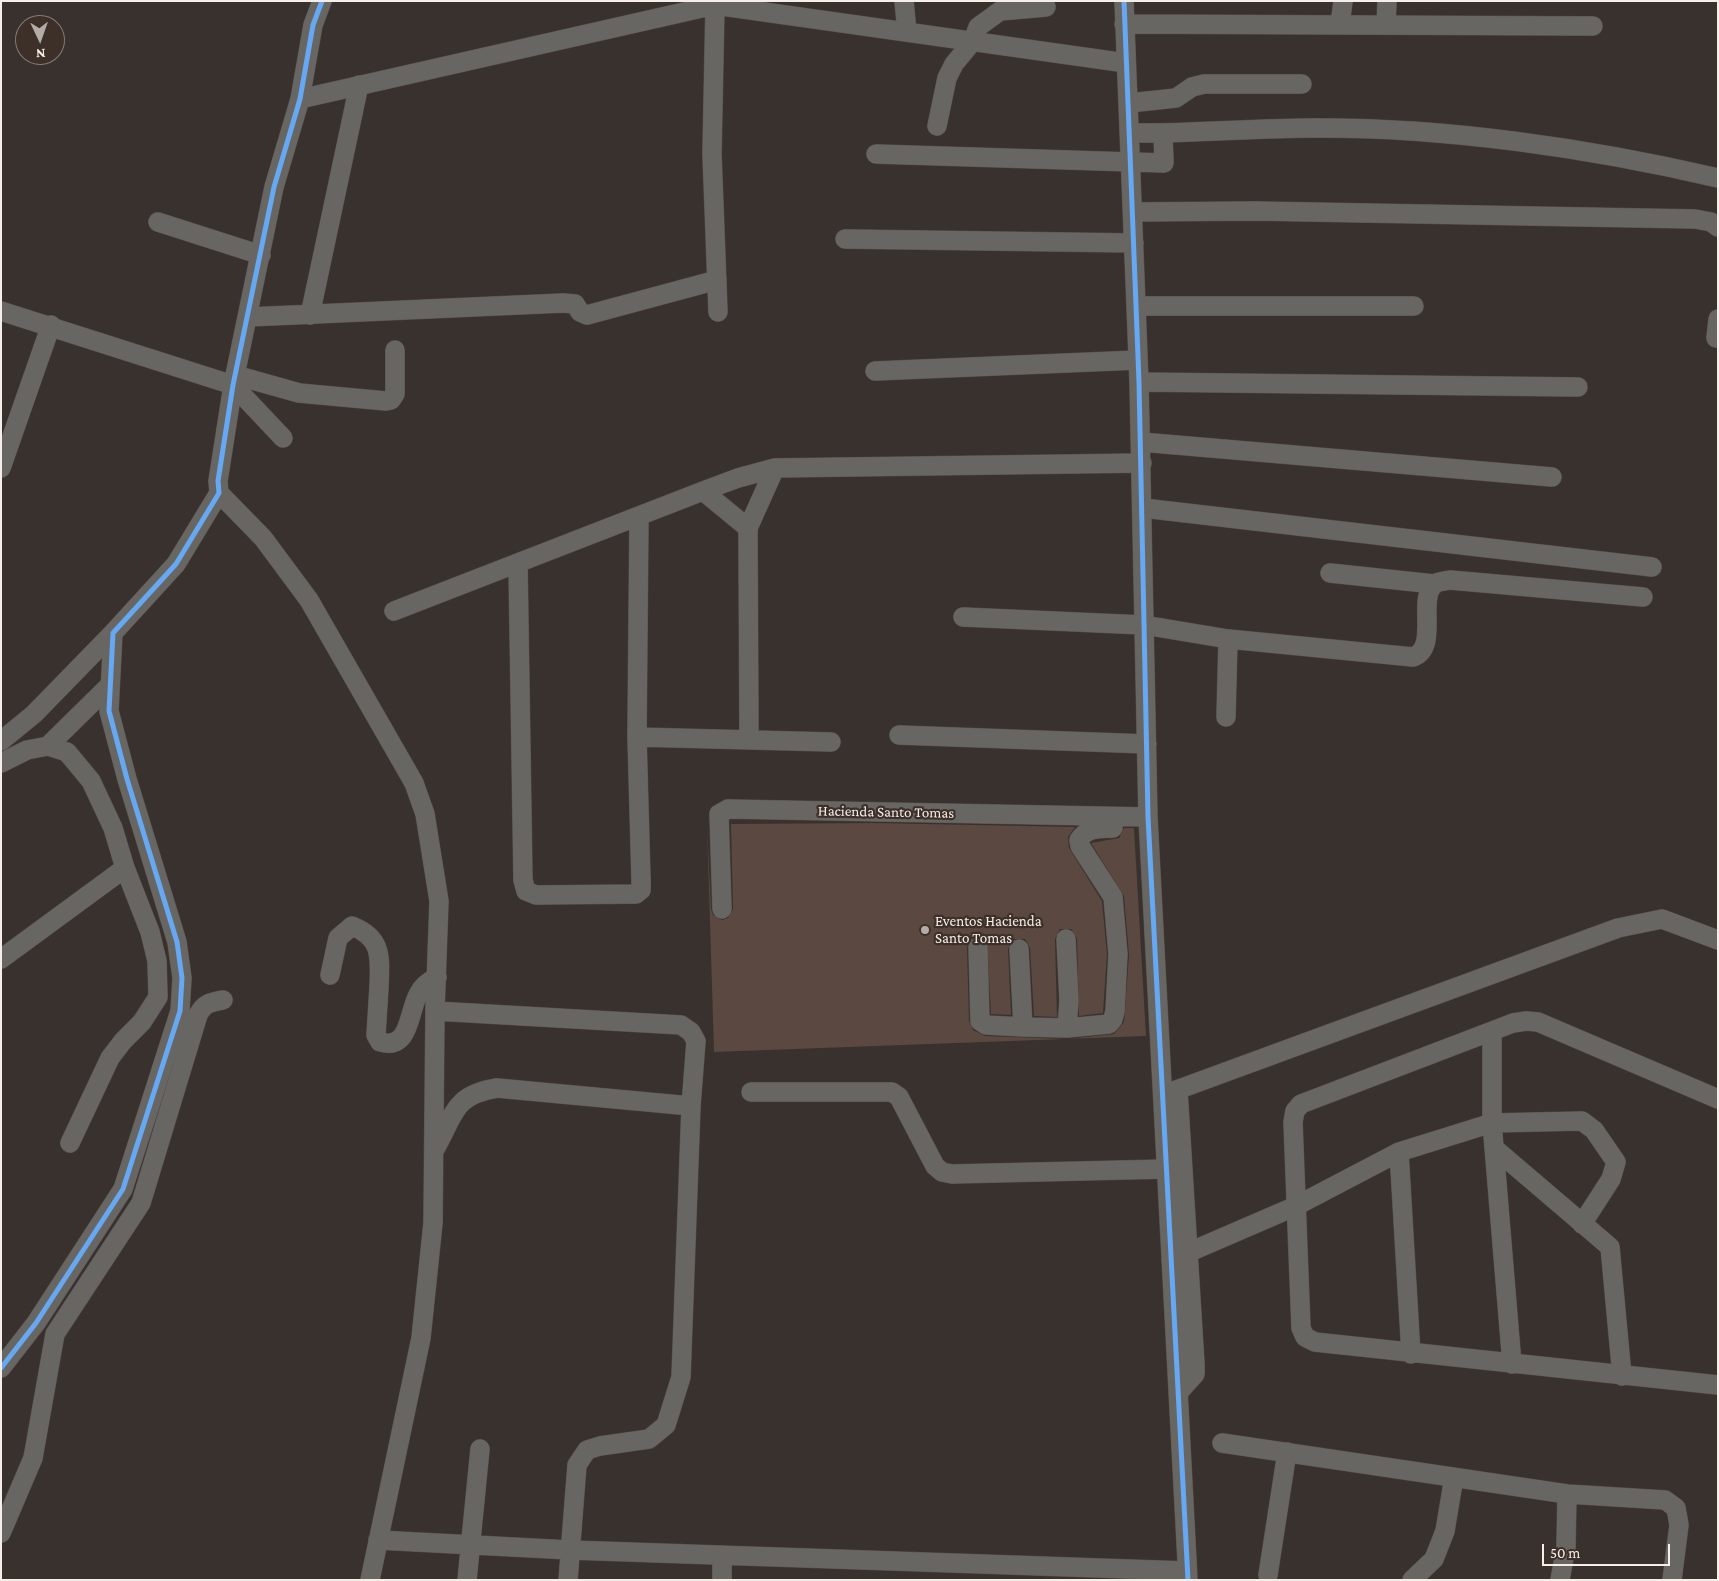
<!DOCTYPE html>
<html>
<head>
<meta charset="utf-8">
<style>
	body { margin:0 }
	#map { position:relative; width:1719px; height:1581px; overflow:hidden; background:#38312d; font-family:"Crimson Pro",serif }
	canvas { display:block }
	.frame { position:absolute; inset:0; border:2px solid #f6eee9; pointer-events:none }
	.north { position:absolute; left:15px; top:15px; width:50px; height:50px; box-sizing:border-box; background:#3c3029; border:1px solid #867c76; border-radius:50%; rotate:177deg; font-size:14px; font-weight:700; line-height:20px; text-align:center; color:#f6eee9 }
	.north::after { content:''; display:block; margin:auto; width:18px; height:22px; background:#b4aca7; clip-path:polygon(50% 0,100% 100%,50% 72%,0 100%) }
	.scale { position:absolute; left:1542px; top:1544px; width:128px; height:22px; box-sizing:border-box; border:2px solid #f6eee9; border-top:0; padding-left:6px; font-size:15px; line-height:18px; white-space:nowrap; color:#f6eee9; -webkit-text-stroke:4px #3c3029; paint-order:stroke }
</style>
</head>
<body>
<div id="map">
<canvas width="1719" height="1581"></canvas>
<div class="frame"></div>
<div class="north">N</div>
<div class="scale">50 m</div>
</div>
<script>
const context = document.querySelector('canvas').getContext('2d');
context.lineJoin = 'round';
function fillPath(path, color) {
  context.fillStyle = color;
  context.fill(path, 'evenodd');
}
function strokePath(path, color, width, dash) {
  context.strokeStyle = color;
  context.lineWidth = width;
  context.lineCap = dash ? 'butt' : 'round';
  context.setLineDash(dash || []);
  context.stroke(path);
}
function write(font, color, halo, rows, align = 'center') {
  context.font = font + ' "Crimson Pro",serif';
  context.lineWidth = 4.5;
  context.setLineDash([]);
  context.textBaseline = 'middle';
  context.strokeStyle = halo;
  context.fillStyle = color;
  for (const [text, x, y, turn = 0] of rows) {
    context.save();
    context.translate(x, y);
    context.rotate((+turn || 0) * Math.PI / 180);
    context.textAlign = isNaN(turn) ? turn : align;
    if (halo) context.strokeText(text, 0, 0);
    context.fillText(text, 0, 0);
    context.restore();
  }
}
fillPath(new Path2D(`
	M 873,823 L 1075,827 L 1068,837 L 1069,848 L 1102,901 L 1107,954 L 1103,1013 L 1079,1016 L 1077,938 L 1071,929 L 1060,929 L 1055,939 L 1057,1017 L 1034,1016 L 1030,948 L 1025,939 L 1013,939 L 1008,949 L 1011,1015 L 991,1014 L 987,941 L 978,936 L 973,937 L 967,947 L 969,1021 L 973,1030 L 985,1036 L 1067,1039 L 1114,1034 L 1124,1022 L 1129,955 L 1124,896 L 1091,843 L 1119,838 L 1124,828 L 1134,828 L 1146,1036 L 714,1052 L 707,824 L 711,909 L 713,915 L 722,920 L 728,918 L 733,909 L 731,824 Z`), '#5a4841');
const minor = new Path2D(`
	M 904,1 L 907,32
	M 1124,1 L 1139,382 L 1148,817 L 1188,1580
	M 715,5 L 712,154 L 718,312
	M 1124,24 L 1593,26
	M 1340,25 L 1343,1
	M 1386,25 L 1387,1
	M 300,99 L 715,5 L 1126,63
	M 1129,103 L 1176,98 L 1192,87 L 1204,84 L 1302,84
	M 937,126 L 947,78 L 954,64 L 973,41 L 978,27 L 1000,11 L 1046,7
	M 1130,133 C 1191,134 1252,128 1312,128 C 1445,127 1589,148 1718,178
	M 876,154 L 1164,163 L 1163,133
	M 1134,212 L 1256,211 L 1695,219 L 1711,222 L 1718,227
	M 158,222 L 261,255
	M 845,239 L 1134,243
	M 1136,306 L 1414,306
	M 1,311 L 233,385 L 283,438
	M 310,315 L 359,85
	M 248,317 L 563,303 L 575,304 L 580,312 L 587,315 L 717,280
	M 1716,338 L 1718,319
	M 875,371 L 1138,360
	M 235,375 L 299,393 L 386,401 L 391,400 L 395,394 L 395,350
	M 1139,382 L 1578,387
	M 1141,442 L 1552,477
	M 1,468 L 51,325
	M 703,491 L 748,528
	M 219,493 L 263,538 L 309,600 L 414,783 L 425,814 L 439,901 L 435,1011 L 433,1223 L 421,1338 L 370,1580
	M 1143,508 L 1652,567
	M 518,563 L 523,880 L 526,891 L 536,895 L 636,894 L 641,890 L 641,880 L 637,737 L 639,516
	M 1330,573 L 1434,584
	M 394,611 L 703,491 L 738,478 L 775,468 L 1142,463
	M 963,617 L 1144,625 L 1228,639 L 1413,657 C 1440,648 1416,597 1435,584 C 1439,581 1445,581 1450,580 L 1643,597
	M 1226,717 L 1228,639
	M 899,735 L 1147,744
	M 637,737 L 831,742
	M 749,740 L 748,528 L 775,468
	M 1,741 L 34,714 L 113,633
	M 48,746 L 110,685
	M 1,763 L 27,750 L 48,746 L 67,752 L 91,781 L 113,828 L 125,868 L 150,932 L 157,961 L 158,997 L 142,1022 L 123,1041 L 110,1058 L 70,1143
	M 722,909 L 719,814 L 728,809 L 1148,817
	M 1066,939 L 1069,1001 L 1067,1028 L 1109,1024 L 1113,1019 L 1115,1011 L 1118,954 L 1113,897 L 1080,846 L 1079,840 C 1087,827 1099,829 1113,828
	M 978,947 L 980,1021 L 986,1025 L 1023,1027
	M 1019,949 L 1023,1027 L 1067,1028
	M 1,959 L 125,868
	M 330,975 L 338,938 L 352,926 C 383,938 380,958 379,987 C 378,1003 377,1019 376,1035 L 380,1042 C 411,1051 408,1011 419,993 C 423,985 429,981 437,977
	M 435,1011 L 681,1025 L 691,1032 L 696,1041 L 691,1106 L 681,1377 L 666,1425 L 649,1439 L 600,1446 L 587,1450 L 577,1465 L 568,1580
	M 1492,1031 L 1492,1123 L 1512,1364
	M 1178,1090 L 1195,1364 L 1195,1374 L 1178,1393
	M 751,1092 L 892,1092 L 899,1097 L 935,1166 L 942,1172 L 952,1174 L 1166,1169
	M 1163,1095 L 1618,928 L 1662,919 L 1718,940
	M 1718,1099 L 1538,1022 L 1526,1021 L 1513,1023 L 1301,1104 L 1295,1111 L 1293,1122 L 1301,1328 L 1305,1337 L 1315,1342 L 1718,1385
	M 1494,1148 L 1610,1247 L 1622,1376
	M 435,1149 C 455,1114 453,1095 497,1088 L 691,1106
	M 1399,1152 L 1492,1123 L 1582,1121 L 1594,1130 L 1616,1162 L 1611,1179 L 1582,1224
	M 1171,1260 L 1296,1206 L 1399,1152 L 1411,1354
	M 1,1368 L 36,1323 L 123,1189 L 180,1011 L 182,978 L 177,942 L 127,779 L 109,711 L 113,633 L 176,564 L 219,493 L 218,481 L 233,385 L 274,187 L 300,99 L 313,25 L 322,1
	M 1222,1443 L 1567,1494 L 1665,1500 L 1676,1508 L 1679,1525 L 1672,1580
	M 1,1533 L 33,1458 L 55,1334 L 141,1203 L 198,1015 C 204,1003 211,1002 223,1000
	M 378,1540 L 570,1550 L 1187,1571
	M 722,1555 L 722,1580
	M 1268,1575 L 1287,1452
	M 467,1580 L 480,1449
	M 1412,1580 L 1434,1559 L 1445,1531 L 1454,1477
	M 1560,1580 L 1566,1547 L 1567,1494`);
strokePath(minor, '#56504c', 20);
strokePath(minor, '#686663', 19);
strokePath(new Path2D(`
	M 1124,1 L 1139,382 L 1148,817 L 1188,1580
	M 1,1368 L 36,1323 L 123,1189 L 180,1011 L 182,978 L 177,942 L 127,779 L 109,711 L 113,633 L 176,564 L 219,493 L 218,481 L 233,385 L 274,187 L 300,99 L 313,25 L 322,1`), '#66a8f1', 5);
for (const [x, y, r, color] of [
	[925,930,5,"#b4aca7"]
]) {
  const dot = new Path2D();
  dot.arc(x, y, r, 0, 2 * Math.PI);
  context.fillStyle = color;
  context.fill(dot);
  strokePath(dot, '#3c3029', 2);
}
write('15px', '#f6eee9', '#3c3029', [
	["Hacienda Santo Tomas",886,812,1]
]);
write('15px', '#f6eee9', '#3c3029', [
	["Eventos Hacienda",935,921],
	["Santo Tomas",935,938]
], 'left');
</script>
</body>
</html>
